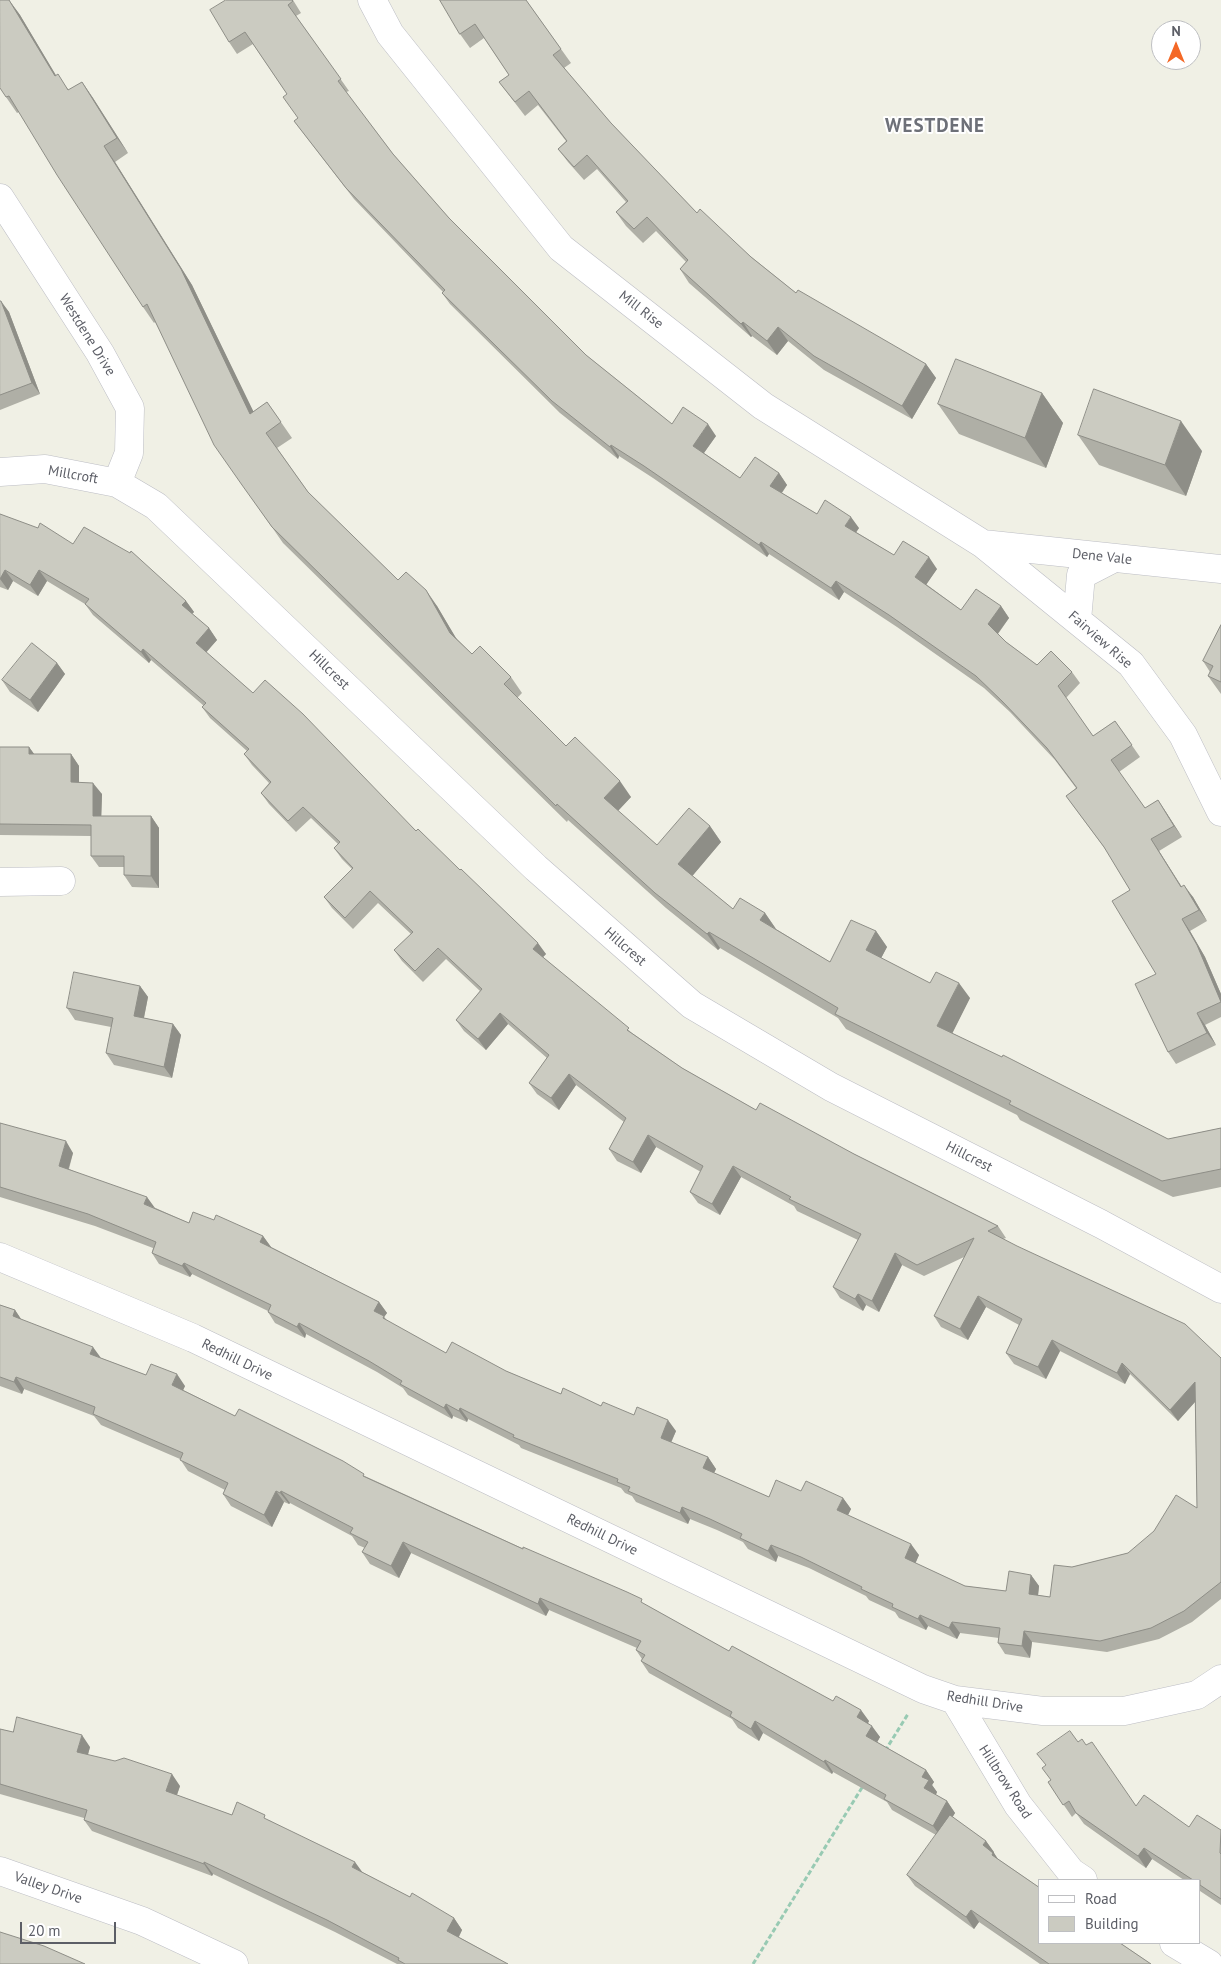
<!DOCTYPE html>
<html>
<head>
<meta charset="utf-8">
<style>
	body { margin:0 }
	#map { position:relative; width:1221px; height:1964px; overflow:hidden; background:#f0f0e5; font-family:"PT Sans",sans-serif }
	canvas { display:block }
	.legend { position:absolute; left:1038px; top:1879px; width:162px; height:65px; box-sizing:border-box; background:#fff; border:1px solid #bebfc2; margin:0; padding:6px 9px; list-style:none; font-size:15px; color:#5c5e66 }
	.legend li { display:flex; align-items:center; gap:10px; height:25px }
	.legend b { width:25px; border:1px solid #bebfc2 }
	.north { position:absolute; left:1151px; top:20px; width:50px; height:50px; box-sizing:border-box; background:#fff; border:1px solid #bebfc2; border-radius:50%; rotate:0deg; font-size:14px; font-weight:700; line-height:20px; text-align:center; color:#5c5e66 }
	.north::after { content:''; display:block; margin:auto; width:18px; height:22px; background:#f46826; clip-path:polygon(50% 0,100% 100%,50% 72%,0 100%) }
	.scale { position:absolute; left:20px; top:1922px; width:96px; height:22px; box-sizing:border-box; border:2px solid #5c5e66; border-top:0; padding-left:6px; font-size:15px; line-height:18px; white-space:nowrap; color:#5c5e66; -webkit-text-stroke:4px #fff; paint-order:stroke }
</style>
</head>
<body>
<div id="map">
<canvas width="1221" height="1964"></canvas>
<ul class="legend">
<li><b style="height:6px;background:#fff"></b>Road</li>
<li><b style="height:14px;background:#cbcbc1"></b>Building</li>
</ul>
<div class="north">N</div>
<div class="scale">20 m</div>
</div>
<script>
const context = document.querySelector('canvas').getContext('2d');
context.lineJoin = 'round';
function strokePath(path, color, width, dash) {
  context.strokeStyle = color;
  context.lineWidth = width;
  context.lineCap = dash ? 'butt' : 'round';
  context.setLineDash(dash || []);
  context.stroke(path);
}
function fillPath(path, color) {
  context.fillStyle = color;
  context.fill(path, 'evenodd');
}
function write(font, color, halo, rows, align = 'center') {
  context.font = font + ' "PT Sans",sans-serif';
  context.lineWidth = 4;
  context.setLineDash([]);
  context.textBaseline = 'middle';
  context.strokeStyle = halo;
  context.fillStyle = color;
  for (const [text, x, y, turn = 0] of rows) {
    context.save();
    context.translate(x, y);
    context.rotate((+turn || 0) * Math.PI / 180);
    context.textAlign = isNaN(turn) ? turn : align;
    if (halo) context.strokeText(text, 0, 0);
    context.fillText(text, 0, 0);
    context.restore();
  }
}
const minor = new Path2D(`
	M 372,0 L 390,34 L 561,248 L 763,406 L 983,544 L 1131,664 L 1183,735 L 1221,812
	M 0,198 L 100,353 L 130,408 L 129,453 L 117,483
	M 0,472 L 45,469 L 117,483 L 156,506 L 536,868 L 692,1005 L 831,1087 L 1101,1224 L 1221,1289
	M 983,544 L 1221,569
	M 1077,620 L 1081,575 L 1112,559
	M 0,882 L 61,881
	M 0,1257 L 193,1338 L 923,1689 L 955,1700 L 1043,1711 L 1124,1711 L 1197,1695 L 1221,1679
	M 955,1700 L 1018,1805 L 1071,1872 L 1083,1880
	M 0,1871 L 142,1921 L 234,1964
	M 1174,1943 L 1209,1964`);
strokePath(minor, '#bcbdc4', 29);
strokePath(new Path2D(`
	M 885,1751 L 908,1714
	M 753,1964 L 863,1786`), '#98cab3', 3, [5, 2.5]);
strokePath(minor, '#fff', 28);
fillPath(new Path2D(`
	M 9,0 L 20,15 L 56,76 L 69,90 L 82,82 L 93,98 L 128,153 L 115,162 L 192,285 L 253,412 L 267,402 L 292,438 L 277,448 L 308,492 L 398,580 L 437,606 L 455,637 L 472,654 L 511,677 L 522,693 L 517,698 L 566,746 L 631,797 L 618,811 L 657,845 L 710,826 L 721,842 L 692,876 L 733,909 L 765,913 L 776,929 L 830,962 L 876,931 L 887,947 L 881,958 L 930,983 L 970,998 L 952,1033 L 1168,1139 L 1221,1128 L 1221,1187 L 1173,1197 L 1020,1120 L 1017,1115 L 846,1029 L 838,1018 L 720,948 L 718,950 L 666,908 L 568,820 L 567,822 L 283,543 L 253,500 L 155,322 L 154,323 L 143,307 L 19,112 L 17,113 L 6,97 Z
	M 226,0 L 293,0 L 301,13 L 296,16 L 349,91 L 346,92 L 393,154 L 449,218 L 586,355 L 672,424 L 716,436 L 704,453 L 740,478 L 779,473 L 787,485 L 782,493 L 817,514 L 859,528 L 856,532 L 894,555 L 937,569 L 926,584 L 961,610 L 1001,606 L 1009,618 L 998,634 L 1006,642 L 1037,665 L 1072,672 L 1080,683 L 1066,698 L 1093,736 L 1115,721 L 1140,757 L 1119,772 L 1145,808 L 1158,800 L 1182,837 L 1159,851 L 1182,887 L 1193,897 L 1207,921 L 1190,931 L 1205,957 L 1221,994 L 1221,1017 L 1205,1025 L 1216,1045 L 1176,1064 L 1168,1052 L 1156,974 L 1130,890 L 1106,850 L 1066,796 L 1076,788 L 1055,760 L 1010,712 L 984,688 L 897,627 L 844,592 L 839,600 L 769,554 L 767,557 L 653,478 L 619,456 L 618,459 L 560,413 L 450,304 L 442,293 L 443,292 L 354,199 L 294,121 L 298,118 L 287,94 L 253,44 L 237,54 L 229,42 Z
	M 440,0 L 526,0 L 571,63 L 564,68 L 611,123 L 697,213 L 796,293 L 926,364 L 936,378 L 912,419 L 824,370 L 788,341 L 777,355 L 752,336 L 751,337 L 689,283 L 680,269 L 686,262 L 656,231 L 643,243 L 626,226 L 616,212 L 626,202 L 597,169 L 584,180 L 568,162 L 558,149 L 566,141 L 538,105 L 525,116 L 499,82 L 509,75 L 484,38 L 470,48 L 460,34 Z
	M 0,301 L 9,312 L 40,394 L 0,410 Z
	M 1042,393 L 1063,423 L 1046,468 L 959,434 L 938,404 Z
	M 1078,435 L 1202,451 L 1186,496 L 1099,465 Z
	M 0,514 L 73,544 L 186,601 L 194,612 L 192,614 L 209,628 L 217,640 L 206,652 L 253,693 L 416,831 L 546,954 L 543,957 L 632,1033 L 682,1068 L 756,1110 L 854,1154 L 998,1226 L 1006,1238 L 1003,1239 L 1221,1358 L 1221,1599 L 1192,1622 L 1159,1639 L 1107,1652 L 1032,1642 L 1030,1658 L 1005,1654 L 998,1643 L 999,1638 L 960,1633 L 957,1639 L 928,1626 L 926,1630 L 899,1618 L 895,1612 L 869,1600 L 866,1596 L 809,1568 L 778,1556 L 776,1562 L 748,1549 L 743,1542 L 717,1530 L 690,1519 L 688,1524 L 636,1502 L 632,1496 L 625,1493 L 621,1488 L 521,1448 L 519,1445 L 468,1419 L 467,1422 L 453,1416 L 452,1419 L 408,1395 L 403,1388 L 377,1372 L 306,1334 L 305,1338 L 275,1323 L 268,1312 L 268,1311 L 192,1274 L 190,1277 L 159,1264 L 152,1253 L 153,1248 L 95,1226 L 0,1197 L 0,1123 L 73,1153 L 69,1169 L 189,1223 L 214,1220 L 263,1236 L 271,1247 L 379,1302 L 387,1313 L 384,1317 L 387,1321 L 446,1353 L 506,1371 L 561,1394 L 634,1415 L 676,1431 L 671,1443 L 708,1457 L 716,1469 L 714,1473 L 769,1497 L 801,1491 L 843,1498 L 851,1509 L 848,1515 L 919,1555 L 915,1563 L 965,1586 L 1006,1591 L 1031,1575 L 1039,1586 L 1038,1595 L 1050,1597 L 1072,1567 L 1128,1553 L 1197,1508 L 1195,1402 L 1178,1421 L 1130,1374 L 1125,1384 L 1060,1351 L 1046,1379 L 1014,1364 L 1006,1353 L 1019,1325 L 986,1307 L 968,1340 L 941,1327 L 934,1316 L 964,1257 L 924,1276 L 902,1265 L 879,1312 L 866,1305 L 863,1311 L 840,1298 L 833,1287 L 858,1240 L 797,1211 L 794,1206 L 741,1177 L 720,1215 L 698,1203 L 690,1192 L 701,1172 L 656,1147 L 641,1173 L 617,1161 L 609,1149 L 624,1122 L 576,1085 L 559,1110 L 537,1094 L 529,1083 L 547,1058 L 508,1024 L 486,1050 L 464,1031 L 456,1020 L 480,991 L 446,959 L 423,982 L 402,961 L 394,950 L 411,934 L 378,903 L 353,929 L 332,908 L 324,897 L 352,869 L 342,859 L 334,848 L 338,844 L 311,818 L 296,832 L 269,804 L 261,793 L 269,783 L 252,765 L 244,754 L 247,751 L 210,718 L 202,707 L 204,706 L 151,660 L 149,663 L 93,615 L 85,604 L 47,581 L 38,596 L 13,581 L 8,590 L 0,587 Z
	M 1221,625 L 1221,694 L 1208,676 L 1210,672 L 1203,661 Z
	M 57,663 L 65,674 L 38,712 L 10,692 L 2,680 Z
	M 0,747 L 29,747 L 34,754 L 71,754 L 79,766 L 79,782 L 102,794 L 101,816 L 151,816 L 159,828 L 159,888 L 132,887 L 124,875 L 124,867 L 99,867 L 91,856 L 91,836 L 0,835 Z
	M 140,986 L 148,997 L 144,1018 L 173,1024 L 181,1035 L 172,1078 L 114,1065 L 106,1053 L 111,1027 L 75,1020 L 67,1008 Z
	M 0,1305 L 15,1310 L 21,1319 L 101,1358 L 146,1375 L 185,1386 L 183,1390 L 235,1416 L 367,1477 L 646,1605 L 729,1651 L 869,1721 L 868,1723 L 880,1737 L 877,1742 L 926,1770 L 934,1782 L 932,1785 L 937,1792 L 936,1795 L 947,1801 L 955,1813 L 952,1817 L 986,1841 L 998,1859 L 1151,1964 L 1040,1964 L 979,1922 L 974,1929 L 915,1886 L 907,1875 L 936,1835 L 892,1810 L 887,1802 L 833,1772 L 832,1774 L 763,1733 L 759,1741 L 738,1728 L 732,1719 L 649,1673 L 641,1661 L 642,1659 L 636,1650 L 637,1648 L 549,1610 L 546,1616 L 411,1553 L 399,1578 L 370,1564 L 362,1552 L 365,1548 L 358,1545 L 352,1536 L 290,1503 L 289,1504 L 284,1502 L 272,1527 L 231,1506 L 223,1494 L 225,1490 L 188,1471 L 180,1459 L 101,1425 L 94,1416 L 24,1389 L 22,1394 L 0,1386 Z
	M 0,1729 L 13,1732 L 90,1747 L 88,1755 L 180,1786 L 177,1795 L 232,1815 L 269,1820 L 362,1872 L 410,1897 L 454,1918 L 462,1930 L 459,1937 L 508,1964 L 397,1964 L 335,1932 L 213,1874 L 212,1876 L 92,1831 L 84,1820 L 84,1818 L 0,1794 Z
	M 1078,1742 L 1136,1806 L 1189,1827 L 1221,1830 L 1221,1905 L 1200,1891 L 1200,1880 L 1184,1880 L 1152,1859 L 1146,1868 L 1084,1824 L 1076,1813 L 1072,1817 L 1048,1782 L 1051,1780 Z`), '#afafa6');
fillPath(new Path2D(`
	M 9,0 L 20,15 L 66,92 L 55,76 Z
	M 82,82 L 93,98 L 128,153 L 117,138 Z
	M 104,146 L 115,162 L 192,285 L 262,429 L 250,414 Z
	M 1,301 L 9,312 L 40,394 L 32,383 Z
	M 743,322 L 752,336 L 751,337 L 741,324 Z
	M 778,327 L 788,341 L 777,355 L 767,341 Z
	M 926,364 L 936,378 L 912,419 L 902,406 Z
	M 1042,393 L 1063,423 L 1046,468 L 1025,438 Z
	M 1181,421 L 1202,451 L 1186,496 L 1165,465 Z
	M 708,424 L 716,436 L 701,457 L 693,446 Z
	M 611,445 L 619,456 L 618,459 L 610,447 Z
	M 779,473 L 787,485 L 778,498 L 770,486 Z
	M 851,517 L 859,528 L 853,537 L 845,526 Z
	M 761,542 L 769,554 L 767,557 L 759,545 Z
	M 929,557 L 937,569 L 924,588 L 915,577 Z
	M 5,570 L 13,581 L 8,590 L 0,579 Z
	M 39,570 L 47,581 L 38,596 L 30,585 Z
	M 836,581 L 844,592 L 839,600 L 831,588 Z
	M 426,590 L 437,606 L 462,648 L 450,633 Z
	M 186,601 L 194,612 L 190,616 L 182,605 Z
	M 1001,606 L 1009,618 L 996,636 L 988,624 Z
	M 209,628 L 217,640 L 204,655 L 196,643 Z
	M 143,649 L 151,660 L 149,663 L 141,652 Z
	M 57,663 L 65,674 L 38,712 L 30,700 Z
	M 29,747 L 37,758 L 29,754 Z
	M 71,754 L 79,766 L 79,793 L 71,782 Z
	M 620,781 L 631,797 L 615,814 L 604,798 Z
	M 93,783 L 102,794 L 101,828 L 93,816 Z
	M 1158,800 L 1166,812 L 1182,837 L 1174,826 Z
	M 151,816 L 159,828 L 159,888 L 151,876 Z
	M 710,826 L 721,842 L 689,880 L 678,864 Z
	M 1151,839 L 1159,851 L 1189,899 L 1181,887 Z
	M 1184,885 L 1193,897 L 1207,921 L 1199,910 Z
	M 765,913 L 776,929 L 760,920 Z
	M 1182,919 L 1190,931 L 1205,957 L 1221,994 L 1221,1002 Z
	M 876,931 L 887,947 L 877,966 L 866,950 Z
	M 709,932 L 720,948 L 718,950 L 707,934 Z
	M 538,943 L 546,954 L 540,960 L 533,949 Z
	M 959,983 L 970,998 L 948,1042 L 937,1026 Z
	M 140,986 L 148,997 L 142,1027 L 134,1016 Z
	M 500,1013 L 508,1024 L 486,1050 L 478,1039 Z
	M 1197,1013 L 1205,1025 L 1216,1045 L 1207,1033 Z
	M 173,1024 L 181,1035 L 172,1078 L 164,1067 Z
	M 569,1074 L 576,1085 L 559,1110 L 551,1098 Z
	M 648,1135 L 656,1147 L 641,1173 L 633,1162 Z
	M 66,1141 L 73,1153 L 66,1177 L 59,1166 Z
	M 733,1166 L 741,1177 L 720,1215 L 712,1204 Z
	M 147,1197 L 155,1208 L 144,1204 Z
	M 263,1236 L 271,1247 L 268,1253 L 260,1242 Z
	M 895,1253 L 902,1265 L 879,1312 L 872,1301 Z
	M 184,1263 L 192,1274 L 190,1277 L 182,1266 Z
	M 858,1294 L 866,1305 L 863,1311 L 855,1299 Z
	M 978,1296 L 986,1307 L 968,1340 L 960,1329 Z
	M 379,1302 L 387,1313 L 384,1317 L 392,1327 L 374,1311 Z
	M 15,1310 L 23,1322 L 13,1316 Z
	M 299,1323 L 306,1334 L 305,1338 L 297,1327 Z
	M 1052,1340 L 1060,1351 L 1046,1379 L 1038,1367 Z
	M 93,1347 L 101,1358 L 90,1354 Z
	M 1122,1363 L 1130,1374 L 1125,1384 L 1117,1373 Z
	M 177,1374 L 185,1386 L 180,1397 L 172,1385 Z
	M 16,1377 L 24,1389 L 22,1394 L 14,1382 Z
	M 1195,1382 L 1203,1393 L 1178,1421 L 1170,1410 Z
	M 446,1404 L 453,1416 L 452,1419 L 444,1408 Z
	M 460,1408 L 468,1419 L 467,1422 L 459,1411 Z
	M 668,1420 L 676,1431 L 668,1449 L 661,1438 Z
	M 708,1457 L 716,1469 L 711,1479 L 703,1468 Z
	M 276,1491 L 284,1502 L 272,1527 L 264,1515 Z
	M 281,1491 L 290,1503 L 289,1504 L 280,1493 Z
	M 843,1498 L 851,1509 L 845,1521 L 837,1510 Z
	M 682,1507 L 690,1519 L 688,1524 L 680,1513 Z
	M 403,1542 L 411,1553 L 399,1578 L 391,1566 Z
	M 911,1544 L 919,1555 L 913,1569 L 905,1558 Z
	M 771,1545 L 778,1556 L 776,1562 L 768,1551 Z
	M 1031,1575 L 1039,1586 L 1037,1605 L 1029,1594 Z
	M 540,1598 L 549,1610 L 546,1616 L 538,1604 Z
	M 920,1615 L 928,1626 L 926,1630 L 918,1619 Z
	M 952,1622 L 960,1633 L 957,1639 L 949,1628 Z
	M 1024,1631 L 1032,1642 L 1030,1658 L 1022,1646 Z
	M 861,1710 L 869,1721 L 865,1729 L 857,1717 Z
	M 755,1721 L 763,1733 L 759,1741 L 751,1729 Z
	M 872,1726 L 880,1737 L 874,1748 L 866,1736 Z
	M 82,1735 L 90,1747 L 85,1764 L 77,1752 Z
	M 825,1760 L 833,1772 L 832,1774 L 824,1762 Z
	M 926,1770 L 934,1782 L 932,1785 L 937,1792 L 933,1800 L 924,1788 L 922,1777 Z
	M 172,1774 L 180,1786 L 174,1803 L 166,1791 Z
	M 947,1801 L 955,1813 L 941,1837 L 933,1826 Z
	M 986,1841 L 994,1852 L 994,1853 L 1001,1864 L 983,1845 Z
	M 1144,1848 L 1152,1859 L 1146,1868 L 1138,1856 Z
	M 204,1862 L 213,1874 L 212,1876 L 204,1864 Z
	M 355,1862 L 363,1873 L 352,1867 Z
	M 971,1910 L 979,1922 L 974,1929 L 966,1917 Z
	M 454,1918 L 462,1930 L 456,1942 L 447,1931 Z`), '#8e8e87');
const building = new Path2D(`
	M 0,0 L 9,0 L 55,76 L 58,74 L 68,90 L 82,82 L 117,138 L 104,146 L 181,269 L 250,414 L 267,402 L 281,422 L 266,433 L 308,492 L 398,580 L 406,572 L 426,590 L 450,633 L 472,654 L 480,646 L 511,677 L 504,684 L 566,746 L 575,737 L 620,781 L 604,798 L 657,845 L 689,808 L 710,826 L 678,864 L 733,909 L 740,898 L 765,913 L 760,920 L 830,962 L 851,920 L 876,931 L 866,950 L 930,983 L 936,972 L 959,983 L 937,1026 L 1002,1057 L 1003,1055 L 1168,1139 L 1221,1128 L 1221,1169 L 1162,1181 L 1009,1104 L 1011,1101 L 835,1014 L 838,1008 L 709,932 L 707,934 L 655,893 L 557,804 L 556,806 L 272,527 L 242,485 L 214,445 L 147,304 L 143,307 L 57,175 L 9,96 L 6,97 L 0,88 Z
	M 226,0 L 292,0 L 293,1 L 288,5 L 341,79 L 338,81 L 393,154 L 449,218 L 586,355 L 672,424 L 683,407 L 708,424 L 693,446 L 740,478 L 755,457 L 779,473 L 770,486 L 817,514 L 825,500 L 851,517 L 845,526 L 894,555 L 903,541 L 929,557 L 915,577 L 961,610 L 976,589 L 1001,606 L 988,624 L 1006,642 L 1037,665 L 1051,651 L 1072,672 L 1058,686 L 1093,736 L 1115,721 L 1132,745 L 1111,760 L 1145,808 L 1158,800 L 1174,826 L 1151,839 L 1181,887 L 1184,885 L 1199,910 L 1182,919 L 1197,945 L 1221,1002 L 1197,1013 L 1207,1033 L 1168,1052 L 1135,984 L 1156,974 L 1112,901 L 1130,890 L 1104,847 L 1066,796 L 1077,788 L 1047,748 L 1002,701 L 976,676 L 889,615 L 836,581 L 831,588 L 761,542 L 759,545 L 644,466 L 611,445 L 610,447 L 552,401 L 442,293 L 445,290 L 346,188 L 294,121 L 298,118 L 283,97 L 287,94 L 245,32 L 229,42 L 210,10 Z
	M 440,0 L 526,0 L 561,49 L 553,55 L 611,123 L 697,213 L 700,209 L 751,257 L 796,293 L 798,290 L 926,364 L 902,406 L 814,356 L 778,327 L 767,341 L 743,322 L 741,324 L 680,269 L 688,260 L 647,217 L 634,229 L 616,212 L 628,201 L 587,155 L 574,167 L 558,149 L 567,141 L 529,91 L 515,102 L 499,82 L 509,75 L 475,24 L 460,34 Z
	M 0,301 L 1,301 L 32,383 L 0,395 Z
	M 956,359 L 1042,393 L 1025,438 L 938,404 Z
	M 1094,389 L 1181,421 L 1165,465 L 1078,435 Z
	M 0,514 L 38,528 L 40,523 L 73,544 L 84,527 L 130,553 L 131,551 L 186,601 L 182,605 L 209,628 L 196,643 L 253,693 L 265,680 L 303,714 L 416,831 L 418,829 L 460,870 L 461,869 L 538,943 L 533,949 L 629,1028 L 627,1030 L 682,1068 L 756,1110 L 760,1103 L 854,1154 L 998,1226 L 988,1231 L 1017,1246 L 1185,1324 L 1221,1358 L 1221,1582 L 1184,1611 L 1151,1628 L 1100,1641 L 1024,1631 L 1022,1646 L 998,1643 L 1000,1628 L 952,1622 L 949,1628 L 920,1615 L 918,1619 L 892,1607 L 893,1604 L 861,1589 L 862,1587 L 801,1557 L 771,1545 L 768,1551 L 740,1538 L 742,1534 L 710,1519 L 682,1507 L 680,1513 L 628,1491 L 630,1487 L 617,1482 L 618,1479 L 513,1437 L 514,1435 L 460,1408 L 459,1411 L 446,1404 L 444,1408 L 400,1384 L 402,1381 L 369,1361 L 299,1323 L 297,1327 L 268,1312 L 271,1305 L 184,1263 L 182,1266 L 152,1253 L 156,1242 L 88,1214 L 0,1187 L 0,1123 L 66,1141 L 59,1166 L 147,1197 L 144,1204 L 189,1223 L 193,1212 L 214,1220 L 216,1215 L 263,1236 L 260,1242 L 379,1302 L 374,1311 L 384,1316 L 383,1318 L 446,1353 L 452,1342 L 506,1371 L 561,1394 L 563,1388 L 601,1406 L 603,1402 L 634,1415 L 637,1407 L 668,1420 L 661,1438 L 708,1457 L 703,1468 L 769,1497 L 776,1480 L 801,1491 L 806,1481 L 843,1498 L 837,1510 L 911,1544 L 905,1558 L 965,1586 L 1006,1591 L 1009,1571 L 1031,1575 L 1029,1594 L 1050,1597 L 1054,1565 L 1072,1567 L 1128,1553 L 1154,1531 L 1176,1495 L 1197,1508 L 1195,1382 L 1170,1410 L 1122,1363 L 1117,1373 L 1052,1340 L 1038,1367 L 1006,1353 L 1022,1319 L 978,1296 L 960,1329 L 934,1316 L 974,1238 L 917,1265 L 895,1253 L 872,1301 L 858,1294 L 855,1299 L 833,1287 L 861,1234 L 789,1199 L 791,1197 L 733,1166 L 712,1204 L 690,1192 L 703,1166 L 648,1135 L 633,1162 L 609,1149 L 626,1118 L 569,1074 L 551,1098 L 529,1083 L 549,1055 L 500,1013 L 478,1039 L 456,1020 L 482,989 L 438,948 L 415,971 L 394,950 L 413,932 L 370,891 L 345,918 L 324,897 L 353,868 L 334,848 L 340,842 L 303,807 L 288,821 L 261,793 L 271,782 L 244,754 L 249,749 L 202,707 L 206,703 L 143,649 L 141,652 L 85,604 L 89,599 L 39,570 L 30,585 L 5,570 L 0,579 Z
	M 1221,625 L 1221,682 L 1208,676 L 1213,666 L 1203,661 Z
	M 32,643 L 57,663 L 30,700 L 2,680 Z
	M 0,747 L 29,747 L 29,754 L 71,754 L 71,782 L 93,783 L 93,816 L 151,816 L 151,876 L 124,875 L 124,856 L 91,856 L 91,825 L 0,824 Z
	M 74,972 L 140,986 L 134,1016 L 173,1024 L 164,1067 L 106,1053 L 113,1018 L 67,1008 Z
	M 0,1305 L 15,1310 L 13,1316 L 93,1347 L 90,1354 L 146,1375 L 151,1364 L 177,1374 L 172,1385 L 235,1416 L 239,1409 L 343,1461 L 364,1474 L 363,1476 L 523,1549 L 523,1547 L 627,1592 L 642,1599 L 641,1602 L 729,1651 L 732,1646 L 833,1701 L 836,1696 L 861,1710 L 857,1717 L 872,1726 L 866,1736 L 926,1770 L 922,1777 L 929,1780 L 924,1788 L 947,1801 L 933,1826 L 884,1799 L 886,1795 L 825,1760 L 824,1762 L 755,1721 L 751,1729 L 730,1716 L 732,1712 L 641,1661 L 645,1655 L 636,1650 L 641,1641 L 540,1598 L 538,1604 L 403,1542 L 391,1566 L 362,1552 L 368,1542 L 350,1533 L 353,1528 L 281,1491 L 280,1493 L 276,1491 L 264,1515 L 223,1494 L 228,1483 L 180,1460 L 183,1453 L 93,1414 L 95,1407 L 16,1377 L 14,1382 L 0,1377 Z
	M 17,1717 L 82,1735 L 77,1752 L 115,1761 L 124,1758 L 172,1774 L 166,1791 L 232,1815 L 237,1802 L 265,1815 L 264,1818 L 355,1862 L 352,1867 L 410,1897 L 412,1893 L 454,1918 L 447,1931 L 508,1964 L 405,1964 L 398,1960 L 399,1958 L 327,1920 L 204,1862 L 204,1864 L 84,1820 L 87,1810 L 0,1784 L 0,1729 L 13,1732 Z
	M 1070,1731 L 1078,1742 L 1082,1739 L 1086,1745 L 1092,1742 L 1136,1806 L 1144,1795 L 1189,1827 L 1197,1815 L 1221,1830 L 1220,1853 L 1221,1854 L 1221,1899 L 1200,1885 L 1200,1880 L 1193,1880 L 1144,1848 L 1138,1856 L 1076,1813 L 1069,1801 L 1063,1805 L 1048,1782 L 1051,1780 L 1042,1768 L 1046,1765 L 1037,1754 Z
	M 950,1815 L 986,1841 L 983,1845 L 993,1853 L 992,1855 L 1040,1888 L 1040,1943 L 1120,1943 L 1151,1964 L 1049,1964 L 971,1910 L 966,1917 L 907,1875 Z
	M 0,1932 L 44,1946 L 85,1964 L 0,1964 Z`);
fillPath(building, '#cbcbc1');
strokePath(building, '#8e8e87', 1);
write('14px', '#5c5e66', '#fff', [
	["Mill Rise",641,310,38],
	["Westdene Drive",87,335,58],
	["Millcroft",73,475,10],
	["Dene Vale",1102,557,6],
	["Fairview Rise",1100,640,41],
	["Hillcrest",329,670,44],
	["Hillcrest",625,947,41],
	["Hillcrest",969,1157,27],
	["Redhill Drive",237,1360,26],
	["Redhill Drive",602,1535,26],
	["Redhill Drive",985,1702,9],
	["Hillbrow Road",1005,1782,57],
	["Valley Drive",48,1888,19]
]);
context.letterSpacing = '1px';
write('bold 19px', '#6d7078', '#fff', [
	["WESTDENE",935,127]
]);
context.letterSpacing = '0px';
</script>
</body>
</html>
